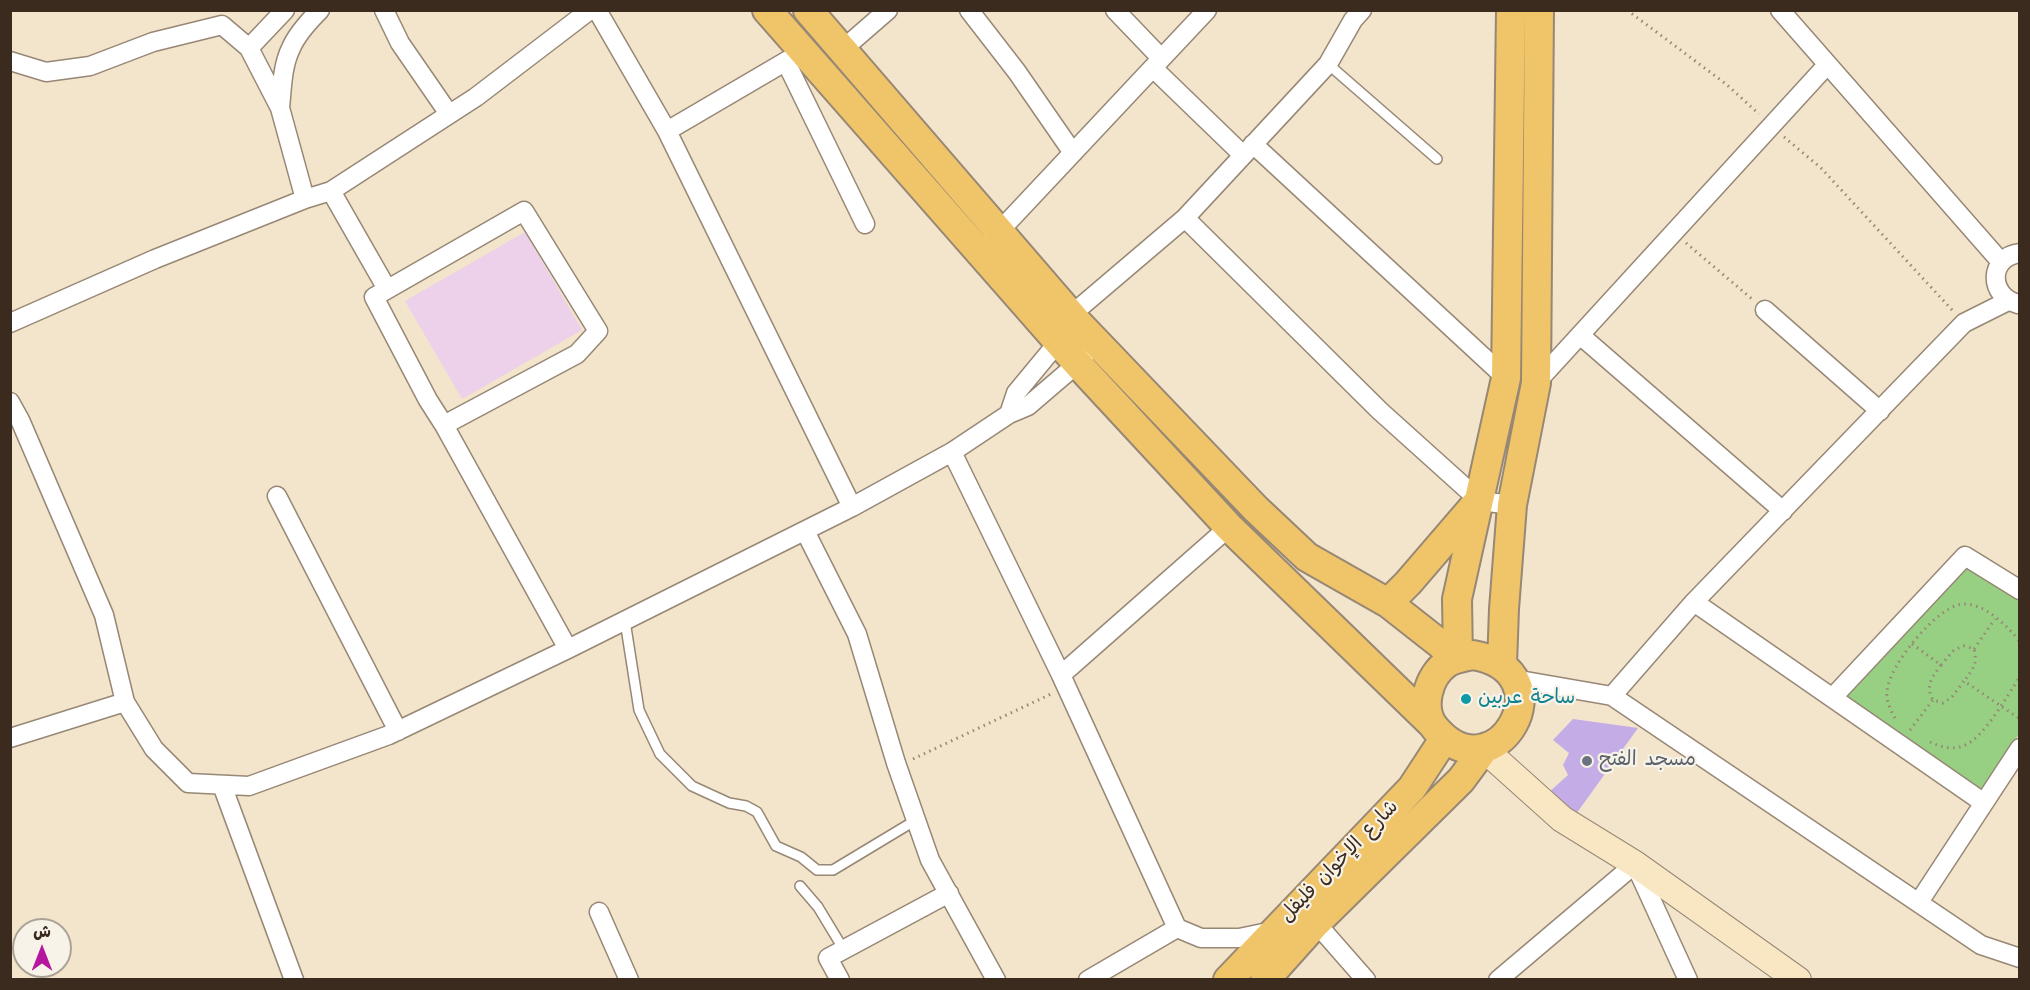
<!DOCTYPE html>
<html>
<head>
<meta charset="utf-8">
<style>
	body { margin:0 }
	#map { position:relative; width:2030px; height:990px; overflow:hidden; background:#f3e4cc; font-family:"Architects Daughter","Playpen Sans Arabic",sans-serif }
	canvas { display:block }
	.frame { position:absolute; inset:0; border:12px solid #3b2a1e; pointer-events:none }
	.north { position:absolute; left:12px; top:918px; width:60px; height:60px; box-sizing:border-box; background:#f7f3e8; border:2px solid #aca397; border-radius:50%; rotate:0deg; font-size:16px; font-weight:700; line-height:24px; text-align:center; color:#3b2a1e }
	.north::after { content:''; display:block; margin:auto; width:21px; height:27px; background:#b5179e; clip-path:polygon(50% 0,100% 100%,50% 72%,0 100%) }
</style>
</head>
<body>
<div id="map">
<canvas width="2030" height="990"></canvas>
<div class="frame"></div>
<div class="north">ش</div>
</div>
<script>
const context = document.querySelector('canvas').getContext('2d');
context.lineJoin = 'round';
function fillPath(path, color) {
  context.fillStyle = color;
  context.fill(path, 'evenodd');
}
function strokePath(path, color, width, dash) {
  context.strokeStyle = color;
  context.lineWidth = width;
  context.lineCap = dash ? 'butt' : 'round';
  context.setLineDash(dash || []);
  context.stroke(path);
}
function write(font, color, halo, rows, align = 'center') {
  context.font = font + ' "Architects Daughter","Playpen Sans Arabic",sans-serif';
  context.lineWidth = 4.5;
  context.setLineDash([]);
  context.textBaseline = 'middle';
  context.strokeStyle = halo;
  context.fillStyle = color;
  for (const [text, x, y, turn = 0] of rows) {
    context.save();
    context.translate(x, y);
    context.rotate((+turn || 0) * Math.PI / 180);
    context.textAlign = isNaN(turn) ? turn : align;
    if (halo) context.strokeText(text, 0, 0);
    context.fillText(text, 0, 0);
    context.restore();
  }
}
fillPath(new Path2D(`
	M 525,232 L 582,330 L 462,399 L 405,301 Z`), '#edd0e9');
fillPath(new Path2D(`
	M 1966,565 L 2019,597 L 2019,734 L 1982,792 L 1846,697 Z`), '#97d083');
fillPath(new Path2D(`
	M 1573,719 L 1638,728 L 1571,821 L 1547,794 L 1568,775 L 1563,765 L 1569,753 L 1553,740 Z`), '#c4ace6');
const lane = new Path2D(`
	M 1328,64 L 1437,159
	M 625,621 L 639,710 L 660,754 L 692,786 L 729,803 L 746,806 L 757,812 L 776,846 L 801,857 L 817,870 L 833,870 L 916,820
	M 800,886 L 818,907 L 844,950`);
const street = new Path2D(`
	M 285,10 L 249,48 L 280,108 L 305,199
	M 384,10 L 400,43 L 449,114
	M 597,10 L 667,131 L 852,507
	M 969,10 L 1017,72 L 1073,153
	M 1115,10 L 1161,58
	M 1780,10 L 2001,262
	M 842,50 L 888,10
	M 10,61 L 46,72 L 90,66 L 153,42 L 222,25 L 249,48
	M 786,62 L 865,224
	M 1153,68 L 1243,155
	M 280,108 C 282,89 282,66 291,48 C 297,34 309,21 320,10
	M 667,131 L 795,56
	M 1253,144 L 1506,378
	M 331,191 L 387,289
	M 1185,218 L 1380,411 L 1480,501 L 1512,505
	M 992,239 L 1207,10
	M 2018,304 C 1988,296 1988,257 2020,253
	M 1765,310 L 1880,411
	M 1071,315 L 1185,218 L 1328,64 L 1353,20 L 1362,10
	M 10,323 L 155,259 L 305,199 L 331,191 L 476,97 L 590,10
	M 1580,335 L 1783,511
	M 1536,383 L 1827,65
	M 10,402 L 20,420 L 104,615 L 125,702 L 154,749 L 188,783 L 249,786 L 389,735 L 568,649 L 852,507 L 952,452 L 1009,414 L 1028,406 L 1084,358
	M 1009,414 L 1016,393 L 1064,335
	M 444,425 L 577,354 L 598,331 L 524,211 L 374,297 L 428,400 L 444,425 L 568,649
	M 952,452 L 1061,675 L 1177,928
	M 277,496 L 398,731
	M 805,531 L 857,634 L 896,763 L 930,860 L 996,980
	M 1694,602 L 1984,803
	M 1061,675 L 1229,527
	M 1514,679 L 1612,696 L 1694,602 L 1964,323 L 2008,301
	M 1612,696 L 1981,945 L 2020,958
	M 1833,697 L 1965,556 L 2020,590
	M 10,738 L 125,702
	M 222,785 L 294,980
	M 1919,902 L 2020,748
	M 599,912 L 629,980
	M 1316,923 L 1366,980
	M 840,980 L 828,958 L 949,893
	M 1088,980 L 1177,928 L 1201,938 L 1239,938 L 1273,931
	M 1498,980 L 1635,864 L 1688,980`);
const secondary = new Path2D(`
	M 1484,749 L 1562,819 L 1635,864 L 1798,980`);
const primary = new Path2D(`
	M 767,10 L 1077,363 L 1229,527 L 1432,724
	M 808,10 L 1077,322 L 1256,509 L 1307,557 L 1388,603 L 1458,658
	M 1388,603 L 1408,583 L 1476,504
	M 1473,655 C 1570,672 1495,799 1435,728 C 1419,709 1428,676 1447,663 C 1455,658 1464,657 1473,655 Z
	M 1458,658 L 1457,599 L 1506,378 L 1511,10
	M 1502,665 L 1504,609 L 1512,505 L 1536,383 L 1539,10
	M 1228,980 L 1412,788 L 1444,739
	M 1265,980 L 1316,923 L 1461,780 L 1484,749`);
strokePath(lane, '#978775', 12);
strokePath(street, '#978775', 21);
strokePath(secondary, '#978775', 28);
strokePath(primary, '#978775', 32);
strokePath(new Path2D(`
	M 1627,10 L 1726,84 L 1759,114
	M 1784,137 L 1821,168 L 1953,311
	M 1686,243 L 1752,299
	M 1912,644 L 1941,665 C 1932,677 1925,686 1933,700 L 1943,703 L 1952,697 L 1964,681 L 2020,719
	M 1974,649 L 1995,619
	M 1941,665 L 1954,650 L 1964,646 L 1974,649 C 1978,664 1973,669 1964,681
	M 1895,718 C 1891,711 1886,701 1887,692 C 1888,666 1938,605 1963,604 C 1984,603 2008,626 2020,642
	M 1910,730 L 1933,700
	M 1930,742 C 1940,747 1952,750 1963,746 C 1984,739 2007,695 2020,677
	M 913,759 L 1051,694`), '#978775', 3, [1.5, 4.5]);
strokePath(lane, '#fff', 9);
strokePath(street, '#fff', 18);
strokePath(secondary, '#f9e7c3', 26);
strokePath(primary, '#f0c469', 28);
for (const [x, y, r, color] of [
	[1466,699,6,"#0f9aa8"],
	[1587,761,6,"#6b7280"]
]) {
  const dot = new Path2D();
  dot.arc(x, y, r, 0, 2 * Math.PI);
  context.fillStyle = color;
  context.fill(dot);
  strokePath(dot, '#f7f3e8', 2);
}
write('20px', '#0d838f', '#f7f3e8', [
	["ساحة عربين",1478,699]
], 'left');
write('20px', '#5b616d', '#f7f3e8', [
	["مسجد الفتح",1599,761]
], 'left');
write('20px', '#3b2a1e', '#f7f3e8', [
	["شارع الإخوان فليفل",1340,862,-46]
]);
</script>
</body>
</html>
